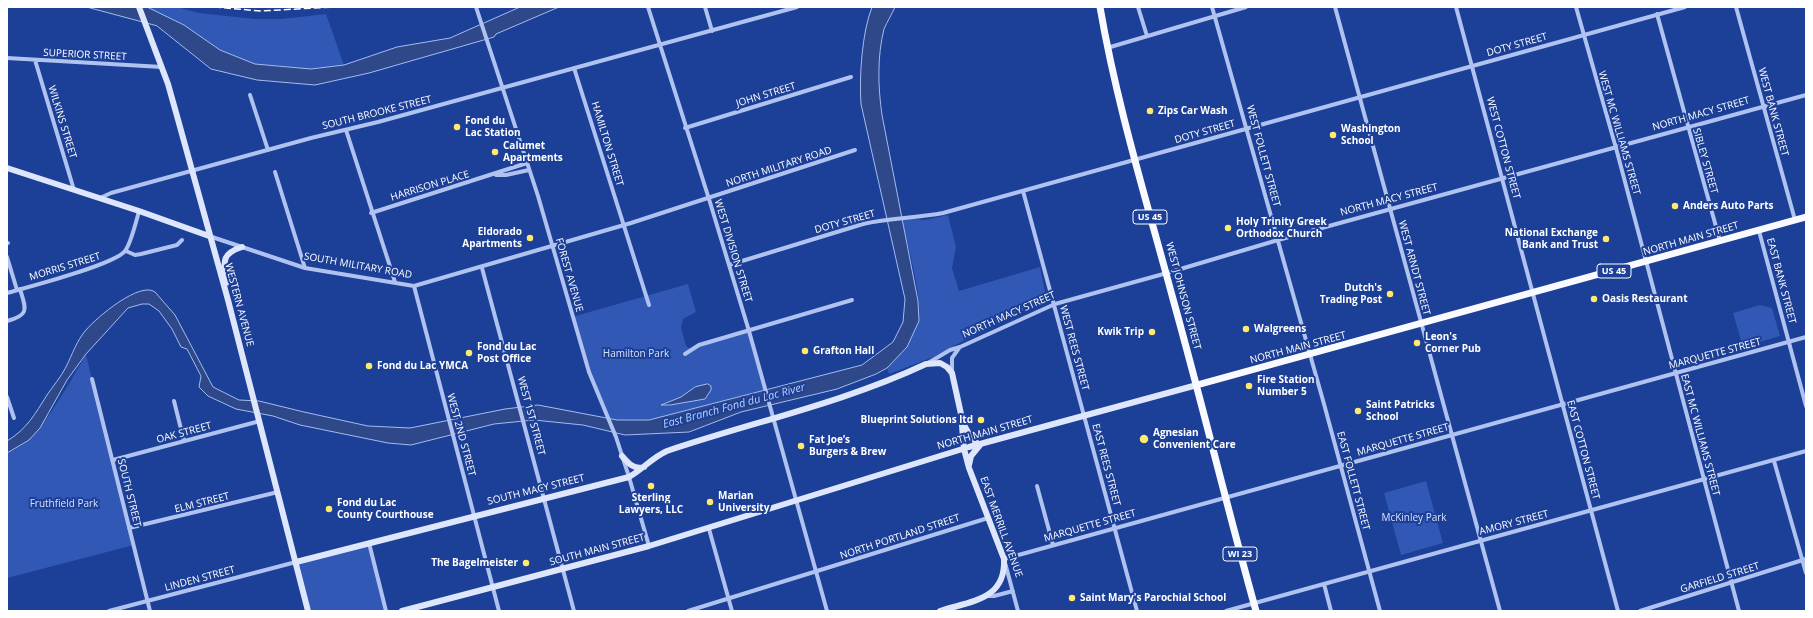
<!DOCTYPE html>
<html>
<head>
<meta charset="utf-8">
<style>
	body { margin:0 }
	#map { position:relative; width:1813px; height:618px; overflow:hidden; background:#1c3f97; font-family:"Open Sans",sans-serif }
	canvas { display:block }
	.frame { position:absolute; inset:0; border:8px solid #fff; pointer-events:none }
</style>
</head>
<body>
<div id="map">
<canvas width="1813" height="618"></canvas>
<div class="frame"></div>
</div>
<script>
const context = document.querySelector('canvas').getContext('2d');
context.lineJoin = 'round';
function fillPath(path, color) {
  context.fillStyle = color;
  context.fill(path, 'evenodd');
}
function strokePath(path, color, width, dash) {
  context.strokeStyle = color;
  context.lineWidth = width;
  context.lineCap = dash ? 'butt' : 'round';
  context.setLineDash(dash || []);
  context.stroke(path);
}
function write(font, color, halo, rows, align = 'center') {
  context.font = font + ' "Open Sans",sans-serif';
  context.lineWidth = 4;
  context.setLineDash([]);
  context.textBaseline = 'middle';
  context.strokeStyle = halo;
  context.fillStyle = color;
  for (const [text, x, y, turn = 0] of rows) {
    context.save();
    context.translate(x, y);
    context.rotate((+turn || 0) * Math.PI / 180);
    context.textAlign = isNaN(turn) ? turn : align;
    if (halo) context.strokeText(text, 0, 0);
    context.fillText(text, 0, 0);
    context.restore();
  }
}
fillPath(new Path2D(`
	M 152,7 L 177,7 L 199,13 L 255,19 L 282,19 L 326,14 L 344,65 L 311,69 L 255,64 L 220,50 L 184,25 L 151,9 Z
	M 948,215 L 956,247 L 952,268 L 959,291 L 1040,267 L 1045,292 L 1048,295 L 1048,299 L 994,324 L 991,328 L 965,340 L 933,357 L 889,374 L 887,368 C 895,361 917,329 919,319 C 922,293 907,245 902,218 L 925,220 Z
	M 688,284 L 696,312 L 683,319 L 681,327 L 686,346 L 692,350 L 699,345 L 749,331 L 764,390 L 649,420 L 617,420 L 608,418 L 592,380 L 572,317 Z
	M 1760,305 L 1772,308 L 1780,336 L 1743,347 L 1733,313 Z
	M 86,355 L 134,545 L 7,578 L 7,453 C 41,440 67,385 86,355 Z
	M 1426,481 L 1443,543 L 1401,555 L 1384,493 Z
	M 369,543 L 386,611 L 308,611 L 296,562 Z`), '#3058b4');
const water = new Path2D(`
	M 87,7 L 147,7 L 184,25 L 220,50 L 255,64 L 311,69 L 344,65 L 397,47 L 450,38 L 520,7 L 559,7 L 496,34 L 494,37 L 369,73 L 315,85 L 257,80 L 211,69 L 157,26 Z
	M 872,7 L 895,7 C 892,14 887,22 884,29 C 877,57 878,87 882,115 L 918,301 L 919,321 L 907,347 L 887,368 L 876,374 L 837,389 L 741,412 L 689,432 L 625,435 L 583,425 L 534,420 L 494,424 L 411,445 L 388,443 L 300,425 L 273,416 L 236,409 L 208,396 L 199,387 L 201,376 L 187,349 L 181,347 L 172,329 L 159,311 L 149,304 L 142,304 L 128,308 L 86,354 L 67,380 L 40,428 L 29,440 L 7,453 L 7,441 C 27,429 35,414 47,395 C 53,386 61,377 66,367 C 72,355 77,340 86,330 C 97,317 140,281 155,292 L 175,315 L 213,387 L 239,400 L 259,401 L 304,412 L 368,426 L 410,428 L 505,409 L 538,405 L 617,420 L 649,420 L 862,365 L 893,342 L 903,322 L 905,299 L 861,104 C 859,77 862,32 872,7 Z
	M 708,384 L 711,386 L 711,390 L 705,399 L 670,405 L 661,405 L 681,397 L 695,387 Z`);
fillPath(water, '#2e488a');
strokePath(water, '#a3bcf1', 1);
strokePath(new Path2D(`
	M 476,7 L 538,196 L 589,372 L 616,437 L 629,477 L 649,546
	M 648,7 L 709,199 L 749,331 L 827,611
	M 705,7 L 712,31
	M 1138,7 L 1147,36
	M 1212,7 L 1324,404 L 1380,611
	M 1335,7 L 1500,611
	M 1456,7 L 1618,611
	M 1576,7 L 1616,148 L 1739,611
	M 1736,7 L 1795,220
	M 1657,14 L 1720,241
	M 1107,48 L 1246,7
	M 7,58 L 162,67
	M 35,60 L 74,190
	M 574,68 L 649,305
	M 250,95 L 268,150
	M 685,128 L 851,77
	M 346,130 L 395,282
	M 275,172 L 305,268
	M 496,175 L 506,175 L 529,170
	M 1023,191 L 1137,611
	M 100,198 L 111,193 L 311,138 L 378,122 L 797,7
	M 371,213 L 527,163
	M 1759,231 L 1806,406
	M 209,236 L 305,268 L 414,286 L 631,223 L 855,150
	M 7,243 L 8,243
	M 126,251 L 135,255 L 141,254 L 177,245 L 182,240
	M 7,257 L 17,290
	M 729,265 L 863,224 C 889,218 916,218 943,213 L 1685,7
	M 482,268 L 574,611
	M 414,286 L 499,611
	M 7,293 C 28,287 114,265 125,251 C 131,243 136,222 139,211
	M 7,321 C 30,315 26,309 20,289
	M 685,354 L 699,345 L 852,300
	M 928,363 L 950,350 L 960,347 L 1055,304 L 1167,273 L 1278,240 L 1806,95
	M 952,373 L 952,358 L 959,348
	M 92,379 L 150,611
	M 7,397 L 14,418
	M 174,401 L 184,441
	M 113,460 L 260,421
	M 1774,461 L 1806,573
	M 1037,486 L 1053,545
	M 129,528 L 278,492
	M 709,529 L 732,611
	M 369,543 L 386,611
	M 1324,584 L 1331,611
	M 986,596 L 994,596 L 1013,591
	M 109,611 L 296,562
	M 688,611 L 988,518
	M 1018,611 L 1004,559 L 1806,337
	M 1226,611 L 1806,451
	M 1640,611 L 1806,559`), '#b0c3f0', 4);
strokePath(new Path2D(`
	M 139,7 L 168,84 L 177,116 L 228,300 L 308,611
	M 7,168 L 139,211 L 209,236
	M 226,283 C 224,263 220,254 242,247
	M 964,425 L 970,436 L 979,445
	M 622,456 C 628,463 634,470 644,467
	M 969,465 L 971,456 L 980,445
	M 296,562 L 629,477 C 643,469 653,457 667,451 C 753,422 843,403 926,364 L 940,363 L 947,367 L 952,373 L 961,414 L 964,449 L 969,468 L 1004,559 C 1006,600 971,601 940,611
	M 402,611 L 649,546 L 969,447 L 1197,385`), '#dde6fb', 6);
strokePath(new Path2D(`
	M 1100,7 C 1117,106 1147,202 1173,299 C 1202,403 1227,507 1256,611
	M 1197,385 L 1806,217`), '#f8faff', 7);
strokePath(new Path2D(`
	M 214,7 L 261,11 L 333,7`), '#fff', 1.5, [7, 3]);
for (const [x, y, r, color] of [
	[1150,111,4,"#ffea6e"],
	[457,127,4,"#ffea6e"],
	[1333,135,4,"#ffea6e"],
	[495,152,4,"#ffea6e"],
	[1675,206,4,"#ffea6e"],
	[1228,228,4,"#ffea6e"],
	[530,238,4,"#ffea6e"],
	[1606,239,4,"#ffea6e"],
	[1390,294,4,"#ffea6e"],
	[1594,299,4,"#ffea6e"],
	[1246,329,4,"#ffea6e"],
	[1152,332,4,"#ffea6e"],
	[1417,343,4,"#ffea6e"],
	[805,351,4,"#ffea6e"],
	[469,353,4,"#ffea6e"],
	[369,366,4,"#ffea6e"],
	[1249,386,4,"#ffea6e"],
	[1358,411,4,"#ffea6e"],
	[981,420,4,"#ffea6e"],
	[1144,439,5,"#ffea6e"],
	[801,446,4,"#ffea6e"],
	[651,486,4,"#ffea6e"],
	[710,502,4,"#ffea6e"],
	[329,509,4,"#ffea6e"],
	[526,563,4,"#ffea6e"],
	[1072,598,4,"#ffea6e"]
]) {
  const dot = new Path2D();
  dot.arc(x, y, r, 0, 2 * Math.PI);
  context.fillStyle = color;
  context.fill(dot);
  strokePath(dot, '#1c3f97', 1.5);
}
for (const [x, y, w] of [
	[1150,217,34],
	[1614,271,34],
	[1240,554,34]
]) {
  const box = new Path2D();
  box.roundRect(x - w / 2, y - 7, w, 14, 3);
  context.fillStyle = '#1c3f97';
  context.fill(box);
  strokePath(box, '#fff', 1);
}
write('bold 9px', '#fff', null, [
	["US 45",1150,217],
	["US 45",1614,271],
	["WI 23",1240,554]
]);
write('10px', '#fff', '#1c3f97', [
	["DOTY STREET",1517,45,-16],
	["SUPERIOR STREET",85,55,3],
	["JOHN STREET",766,95,-17],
	["WEST BANK STREET",1773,112,75],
	["SOUTH BROOKE STREET",377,113,-14],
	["NORTH MACY STREET",1701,114,-16],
	["WILKINS STREET",62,122,73],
	["DOTY STREET",1205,132,-16],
	["WEST MC WILLIAMS STREET",1619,133,74],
	["HAMILTON STREET",607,144,73],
	["WEST COTTON STREET",1503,148,75],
	["WEST FOLLETT STREET",1263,156,75],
	["SIBLEY STREET",1705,161,74],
	["NORTH MILITARY ROAD",779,167,-18],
	["HARRISON PLACE",430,186,-17],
	["NORTH MACY STREET",1389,200,-15],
	["DOTY STREET",845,222,-16],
	["NORTH MAIN STREET",1691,239,-16],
	["WEST DIVISION STREET",733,251,73],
	["SOUTH MILITARY ROAD",358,266,10],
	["MORRIS STREET",65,267,-17],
	["WEST ARNDT STREET",1414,268,75],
	["FOREST AVENUE",569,275,74],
	["EAST BANK STREET",1781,281,75],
	["WEST JOHNSON STREET",1183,296,75],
	["WESTERN AVENUE",239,305,75],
	["NORTH MACY STREET",1009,315,-24],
	["WEST REES STREET",1074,348,75],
	["NORTH MAIN STREET",1298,348,-15],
	["MARQUETTE STREET",1715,354,-15],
	["WEST 1ST STREET",531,416,75],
	["OAK STREET",184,433,-15],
	["NORTH MAIN STREET",985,433,-16],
	["WEST 2ND STREET",461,435,75],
	["EAST MC WILLIAMS STREET",1700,435,75],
	["MARQUETTE STREET",1403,440,-16],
	["EAST COTTON STREET",1583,450,75],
	["EAST REES STREET",1106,465,75],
	["EAST FOLLETT STREET",1353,481,75],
	["SOUTH MACY STREET",536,490,-14],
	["SOUTH STREET",129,493,76],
	["ELM STREET",202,503,-14],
	["AMORY STREET",1514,523,-15],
	["MARQUETTE STREET",1090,526,-16],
	["EAST MERRILL AVENUE",1001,527,70],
	["NORTH PORTLAND STREET",900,537,-18],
	["SOUTH MAIN STREET",597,550,-15],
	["GARFIELD STREET",1720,578,-17],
	["LINDEN STREET",200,579,-15]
]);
write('bold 10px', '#fff', '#1c3f97', [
	["Zips Car Wash",1158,111],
	["Fond du",465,121],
	["Lac Station",465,133],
	["Washington",1341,129],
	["School",1341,141],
	["Calumet",503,146],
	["Apartments",503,158],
	["Anders Auto Parts",1683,206],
	["Holy Trinity Greek",1236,222],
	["Orthodox Church",1236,234],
	["Eldorado",522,232,"right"],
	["Apartments",522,244,"right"],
	["National Exchange",1598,233,"right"],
	["Bank and Trust",1598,245,"right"],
	["Dutch's",1382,288,"right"],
	["Trading Post",1382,300,"right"],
	["Oasis Restaurant",1602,299],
	["Walgreens",1254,329],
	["Kwik Trip",1144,332,"right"],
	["Leon's",1425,337],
	["Corner Pub",1425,349],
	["Fond du Lac",477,347],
	["Post Office",477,359],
	["Grafton Hall",813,351],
	["Fond du Lac YMCA",377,366],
	["Fire Station",1257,380],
	["Number 5",1257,392],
	["Saint Patricks",1366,405],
	["School",1366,417],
	["Blueprint Solutions ltd",973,420,"right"],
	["Agnesian",1153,433],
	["Convenient Care",1153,445],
	["Fat Joe’s",809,440],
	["Burgers & Brew",809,452],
	["Marian",718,496],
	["University",718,508],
	["Sterling",651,498,"center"],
	["Lawyers, LLC",651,510,"center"],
	["Fond du Lac",337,503],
	["County Courthouse",337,515],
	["The Bagelmeister",518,563,"right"],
	["Saint Mary's Parochial School",1080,598]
], 'left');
write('10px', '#d6e2fb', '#1c3f97', [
	["Hamilton Park",636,354],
	["Fruthfield Park",64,504],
	["McKinley Park",1414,518]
]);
write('italic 11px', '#bccef6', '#1c3f97', [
	["East Branch Fond du Lac River",734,406,-15]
]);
</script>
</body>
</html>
